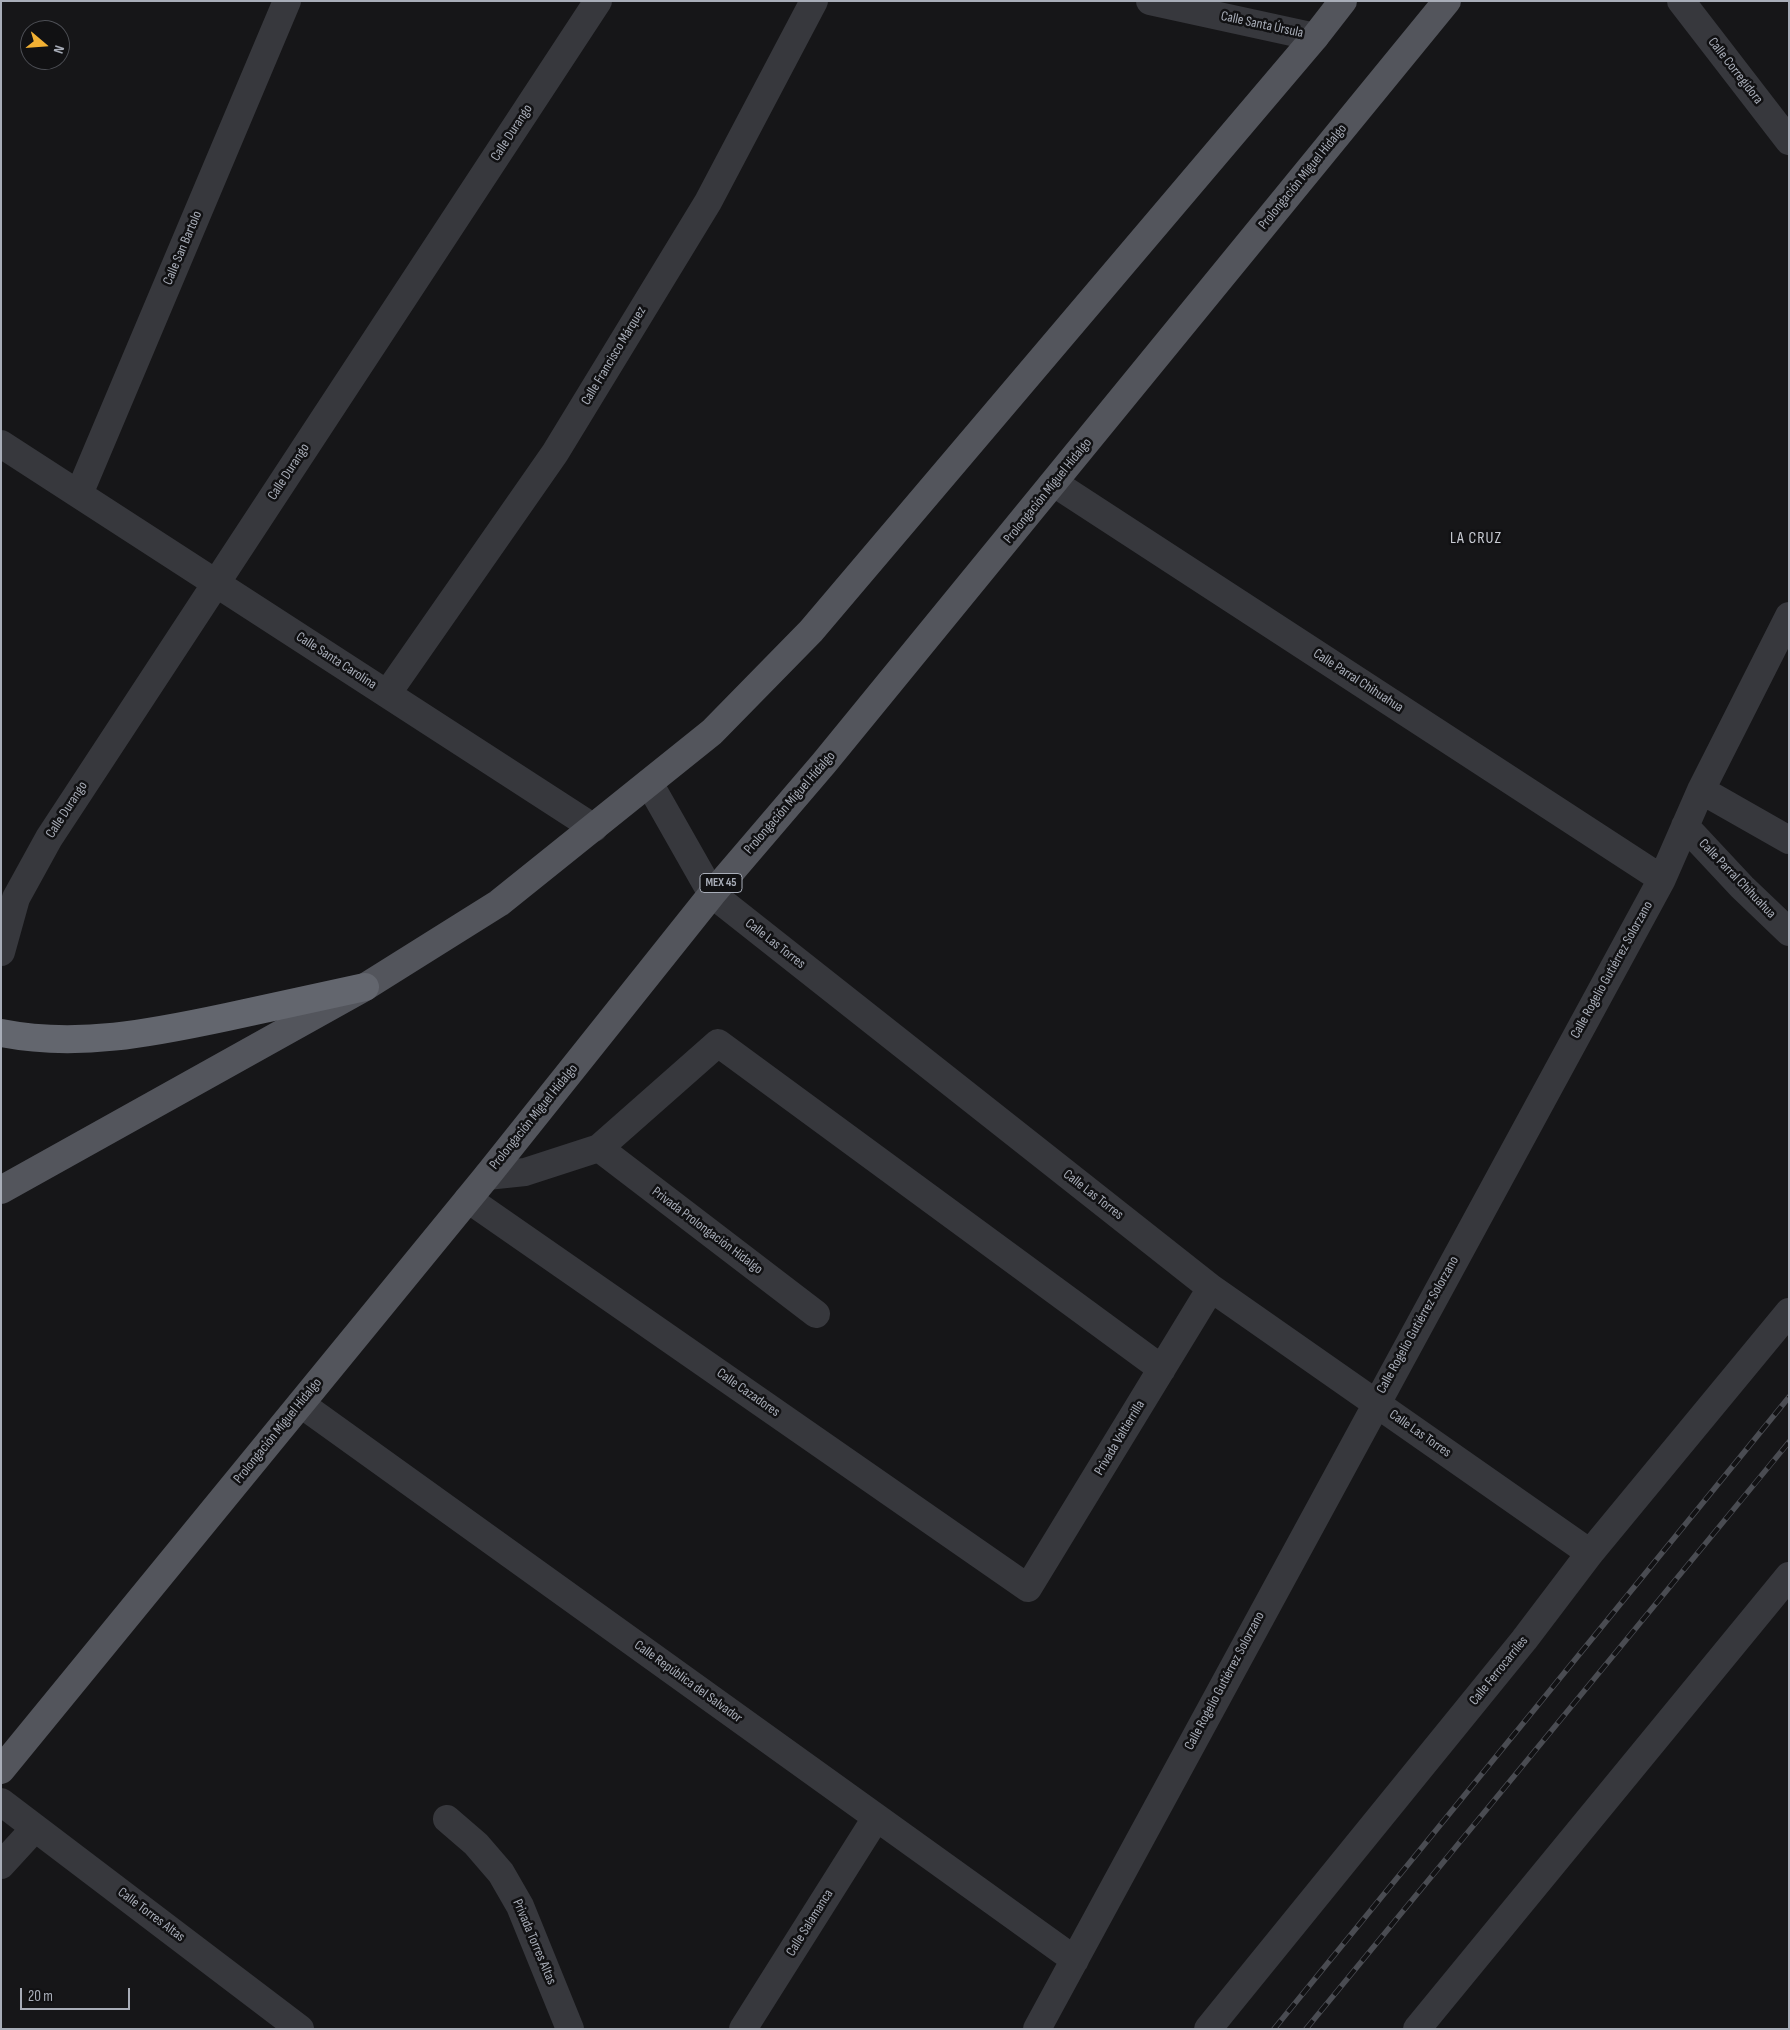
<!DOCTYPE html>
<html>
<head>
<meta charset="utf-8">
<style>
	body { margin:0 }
	#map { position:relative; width:1790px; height:2030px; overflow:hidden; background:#161618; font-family:"Sofia Sans Condensed",sans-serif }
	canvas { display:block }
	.frame { position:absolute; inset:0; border:2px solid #a8adb8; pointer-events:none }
	.north { position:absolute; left:20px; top:20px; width:50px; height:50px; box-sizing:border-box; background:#111113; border:1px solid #4d4f55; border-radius:50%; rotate:108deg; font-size:14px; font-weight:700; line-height:20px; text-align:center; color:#a8adb8 }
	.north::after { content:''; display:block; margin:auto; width:18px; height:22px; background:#f2b134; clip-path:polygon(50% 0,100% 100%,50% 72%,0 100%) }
	.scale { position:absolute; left:20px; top:1988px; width:110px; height:22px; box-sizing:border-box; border:2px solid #a8adb8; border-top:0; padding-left:6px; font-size:15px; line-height:18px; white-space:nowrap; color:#a8adb8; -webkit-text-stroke:4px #111113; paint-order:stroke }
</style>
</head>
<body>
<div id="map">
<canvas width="1790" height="2030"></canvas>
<div class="frame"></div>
<div class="north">N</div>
<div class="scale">20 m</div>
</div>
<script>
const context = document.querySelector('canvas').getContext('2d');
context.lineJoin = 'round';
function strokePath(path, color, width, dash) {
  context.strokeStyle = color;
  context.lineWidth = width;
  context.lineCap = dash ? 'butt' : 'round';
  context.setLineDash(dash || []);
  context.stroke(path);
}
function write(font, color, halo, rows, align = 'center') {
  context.font = font + ' "Sofia Sans Condensed",sans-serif';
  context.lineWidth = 5;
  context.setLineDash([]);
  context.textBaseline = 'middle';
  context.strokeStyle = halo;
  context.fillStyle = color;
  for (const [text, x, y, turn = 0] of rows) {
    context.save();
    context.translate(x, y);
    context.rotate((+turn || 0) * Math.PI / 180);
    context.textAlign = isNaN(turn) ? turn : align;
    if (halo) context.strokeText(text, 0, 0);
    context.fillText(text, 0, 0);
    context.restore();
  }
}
strokePath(new Path2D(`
	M 1150,1 L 1315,37
	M 1681,1 L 1789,141
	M 1,444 L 594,828
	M 1054,483 L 1662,879
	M 79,494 L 287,1
	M 387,694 L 555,453 L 708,202 L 814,1
	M 649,783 L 712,894 L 1211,1288 L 1590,1553
	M 1701,790 L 1789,840
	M 1685,826 L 1742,887 L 1789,932
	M 1,952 L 16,898 L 49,838 L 598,1
	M 599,1148 L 816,1314
	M 487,1176 L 525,1172 L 599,1148 L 718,1043 L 1162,1369
	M 468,1199 L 1028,1588 L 1211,1288
	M 301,1404 L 1075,1960
	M 1,1802 L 300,2029
	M 447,1819 L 476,1844 L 501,1873 L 520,1906 L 570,2029
	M 1,1865 L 35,1828
	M 743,2029 L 876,1818
	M 1037,2029 L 1662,879 L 1701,790 L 1789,616
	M 1208,2029 L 1524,1640 L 1590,1553 L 1789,1312
	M 1417,2029 L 1789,1576`), '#37383d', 28);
strokePath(new Path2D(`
	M 1,1190 L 365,987 L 499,903 L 712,732 L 811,631 L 1315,37 L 1343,1
	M 1,1770 L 487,1176 L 712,894 L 824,763 L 1447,1`), '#53555c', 28);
strokePath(new Path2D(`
	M 1,1033 C 77,1048 152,1033 227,1017 C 273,1007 319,997 365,987`), '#63666e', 28);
const rail = new Path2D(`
	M 1274,2029 L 1789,1397
	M 1306,2029 L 1789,1442`);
strokePath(rail, '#4a4c52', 5.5);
strokePath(rail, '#111113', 4, [11]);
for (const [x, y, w] of [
	[721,883,42]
]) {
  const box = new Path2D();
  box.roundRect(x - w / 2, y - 9.5, w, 19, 4);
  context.fillStyle = '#111113';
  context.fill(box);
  strokePath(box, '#a8adb8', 1);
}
write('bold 12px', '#a8adb8', null, [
	["MEX 45",721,883]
]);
write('14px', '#a8adb8', '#111113', [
	["Calle Santa Úrsula",1262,25,12],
	["Calle Corregidora",1735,71,52],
	["Calle Durango",512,133,-57],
	["Prolongación Miguel Hidalgo",1303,177,-51],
	["Calle San Bartolo",183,248,-67],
	["Calle Francisco Márquez",614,356,-59],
	["Calle Durango",289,472,-57],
	["Prolongación Miguel Hidalgo",1048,491,-51],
	["Calle Santa Carolina",336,661,33],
	["Calle Parral Chihuahua",1358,681,33],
	["Prolongación Miguel Hidalgo",790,803,-49],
	["Calle Durango",67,810,-57],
	["Calle Parral Chihuahua",1737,879,46],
	["Calle Las Torres",775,944,38],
	["Calle Rogelio Gutiérrez Solorzano",1612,970,-61],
	["Prolongación Miguel Hidalgo",534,1117,-51],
	["Calle Las Torres",1093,1195,38],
	["Privada Prolongación Hidalgo",707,1231,37],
	["Calle Rogelio Gutiérrez Solorzano",1418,1325,-61],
	["Calle Cazadores",748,1393,35],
	["Prolongación Miguel Hidalgo",278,1431,-51],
	["Calle Las Torres",1420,1434,35],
	["Privada Valtierrilla",1120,1438,-59],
	["Calle Ferrocarriles",1499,1671,-51],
	["Calle Rogelio Gutiérrez Solorzano",1225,1681,-62],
	["Calle República del Salvador",688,1682,36],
	["Calle Torres Altas",151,1915,37],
	["Calle Salamanca",810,1923,-58],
	["Privada Torres Altas",534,1942,67]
]);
context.letterSpacing = '1px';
write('16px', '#c9ccd4', '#111113', [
	["LA CRUZ",1476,539]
]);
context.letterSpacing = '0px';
</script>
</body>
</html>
